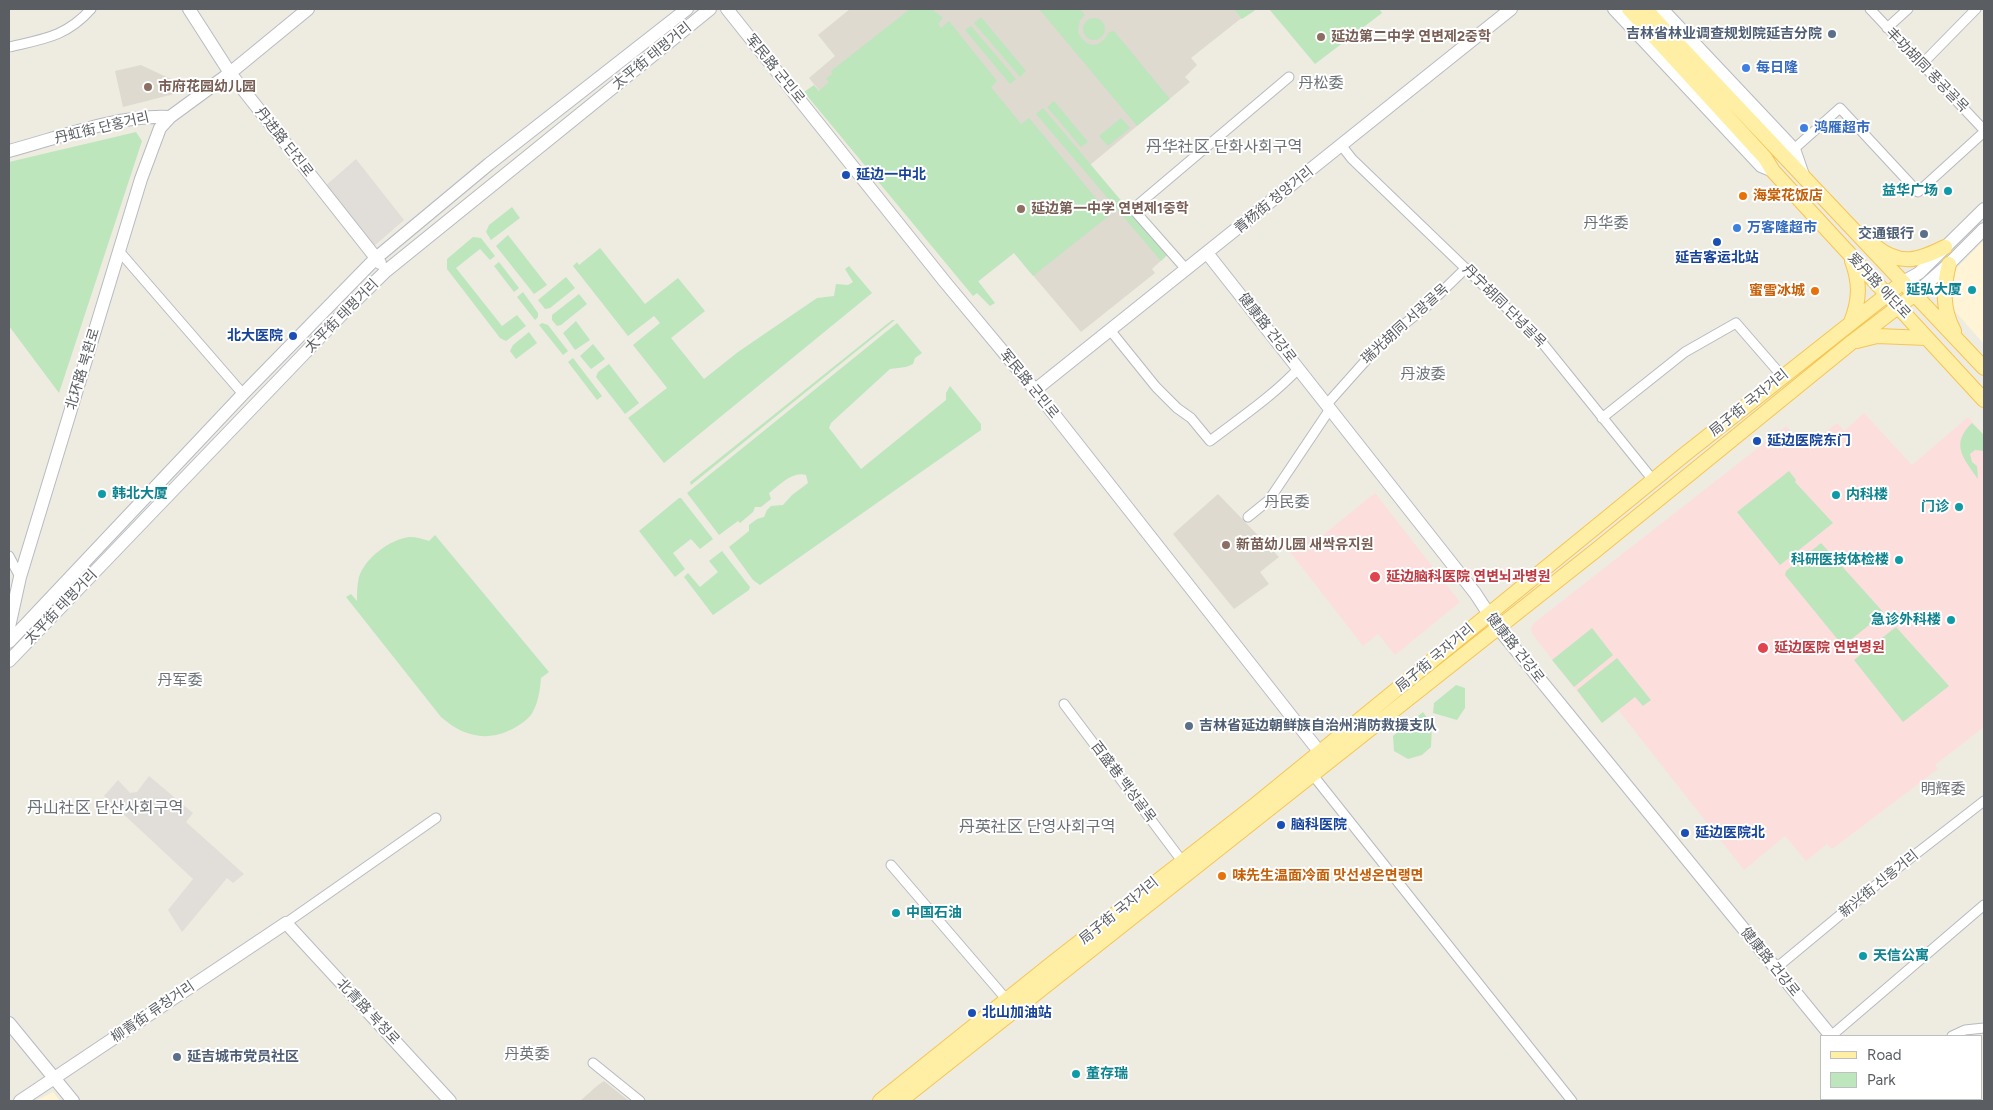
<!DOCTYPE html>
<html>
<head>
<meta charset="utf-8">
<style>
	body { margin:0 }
	#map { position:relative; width:1993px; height:1110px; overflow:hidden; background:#eeebe1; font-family:Figtree,sans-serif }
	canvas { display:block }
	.frame { position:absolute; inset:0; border:10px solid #5a5e63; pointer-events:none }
	.legend { position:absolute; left:1820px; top:1035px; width:162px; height:65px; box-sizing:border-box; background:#fff; border:1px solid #bdbfc1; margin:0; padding:6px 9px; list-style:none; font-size:15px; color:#5a5e63 }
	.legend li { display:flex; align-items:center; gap:10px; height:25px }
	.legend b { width:25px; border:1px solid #bdbfc1 }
</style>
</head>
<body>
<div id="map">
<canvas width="1993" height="1110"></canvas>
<div class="frame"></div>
<ul class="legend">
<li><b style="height:6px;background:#ffefa5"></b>Road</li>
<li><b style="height:14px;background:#bde6bd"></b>Park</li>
</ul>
</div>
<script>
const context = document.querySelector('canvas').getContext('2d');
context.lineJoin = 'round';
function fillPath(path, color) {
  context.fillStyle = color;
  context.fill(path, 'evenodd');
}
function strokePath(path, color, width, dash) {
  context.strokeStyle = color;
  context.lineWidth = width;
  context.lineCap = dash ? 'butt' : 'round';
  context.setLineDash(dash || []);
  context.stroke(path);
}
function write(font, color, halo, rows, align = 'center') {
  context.font = font + ' Figtree,"Noto Sans SC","Noto Sans KR",sans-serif';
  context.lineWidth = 4;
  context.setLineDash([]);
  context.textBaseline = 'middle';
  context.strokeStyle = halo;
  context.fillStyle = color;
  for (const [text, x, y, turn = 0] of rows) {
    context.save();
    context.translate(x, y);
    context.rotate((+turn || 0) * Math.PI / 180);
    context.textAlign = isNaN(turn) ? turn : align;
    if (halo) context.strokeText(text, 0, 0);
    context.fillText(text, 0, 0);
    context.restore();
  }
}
fillPath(new Path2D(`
	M 1984,240 L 1984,344 L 1952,308 L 1948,300 L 1954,271 Z
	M 53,1092 L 60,1101 L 38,1101 L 37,1100 Z`), '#fff4d5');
fillPath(new Path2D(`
	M 356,159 L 404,220 L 373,247 L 324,187 Z
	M 149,776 L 193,813 L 186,822 L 244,874 L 233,883 L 227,878 L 182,932 L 168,910 L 193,879 L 104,796 L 118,780 L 130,793 L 137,792 Z`), '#e1ded9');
fillPath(new Path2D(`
	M 850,9 L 1257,9 L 1239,20 L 1191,58 L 1197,65 L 1185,77 L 1190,82 L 1090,165 L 1167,255 L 1152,269 L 1155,273 L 1081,332 L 1014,253 L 975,284 L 809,78 L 835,56 L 818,35 Z
	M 141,65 L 175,81 L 178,93 L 123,107 L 115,71 Z
	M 1218,494 L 1279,557 L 1260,572 L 1269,584 L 1234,609 L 1173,534 Z
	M 604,1081 L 629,1101 L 580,1101 L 598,1085 Z`), '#dedad0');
fillPath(new Path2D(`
	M 1864,413 L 1912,465 L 1968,417 L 1984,435 L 1984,727 L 1935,765 L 1938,769 L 1832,849 L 1827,844 L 1806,861 L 1785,836 L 1744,870 L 1619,711 L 1602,723 L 1533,635 L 1531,628 L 1534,623 L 1786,426 L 1804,449 L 1837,423 L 1844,431 Z
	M 1375,493 L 1460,602 L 1395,655 L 1378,634 L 1363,646 L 1290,552 L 1308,536 L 1313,543 Z`), '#fcdfdc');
fillPath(new Path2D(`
	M 910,9 L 932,9 L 943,18 L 938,24 L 941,28 L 949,21 L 997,81 L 991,87 L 1021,124 L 1029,118 L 1110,215 L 1033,276 L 1014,253 L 978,281 L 995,303 L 990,306 L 977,293 L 973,296 L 804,92 L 814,85 L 819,91 L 829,82 L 826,79 L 832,74 L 831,71 Z
	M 1039,9 L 1080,9 L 1085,15 L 1080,20 L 1078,32 C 1086,49 1101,49 1109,32 L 1114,31 L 1170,99 L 1137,126 Z
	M 1234,9 L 1253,9 L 1254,11 L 1242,19 Z
	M 1269,9 L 1379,9 L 1382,13 L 1315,64 Z
	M 981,17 L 1026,71 L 1020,77 L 974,23 Z
	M1083 29a11 11 0 1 1 22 0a11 11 0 1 1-22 0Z
	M 971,26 L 1016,79 L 1010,84 L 965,30 Z
	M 1054,101 L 1088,142 L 1081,147 L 1047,107 Z
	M 1043,108 L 1167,255 L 1161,261 L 1036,114 Z
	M 1121,118 L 1130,128 L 1108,146 L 1099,136 Z
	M 136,132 L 142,141 L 59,393 L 9,326 L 9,162 Z
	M 512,207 L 520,218 L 491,240 L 486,232 L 489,225 Z
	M 508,235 L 547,285 L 534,294 L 496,246 Z
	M 473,237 L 481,238 L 495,256 L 490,260 L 480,249 L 456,268 L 502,326 L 517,315 L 526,326 L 506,341 L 500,338 L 447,269 L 447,259 Z
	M 600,248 L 645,304 L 678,278 L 705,311 L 671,338 L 704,379 L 738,352 L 817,298 L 834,296 L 836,284 L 848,285 L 853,282 L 845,269 L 849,266 L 872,293 L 664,463 L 628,418 L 667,388 L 633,345 L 660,323 L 654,316 L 628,336 L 573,266 L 577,262 L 579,265 Z
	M 499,262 L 519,288 L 514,292 L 494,266 Z
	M 566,277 L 575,288 L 550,308 L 545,309 L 538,300 Z
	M 523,292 L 538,313 L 538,317 L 535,320 L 517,297 Z
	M 579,294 L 587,304 L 561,325 L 557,326 L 552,320 L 552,315 Z
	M 892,320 L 895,320 L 691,485 L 690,482 Z
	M 576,321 L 590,340 L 575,350 L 563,333 Z
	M 542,323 L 548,325 L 568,351 L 563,355 L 539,325 Z
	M 897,323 L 922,353 L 915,358 L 913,364 L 906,367 L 890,369 L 831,423 L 829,428 L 861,469 L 946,400 L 946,393 L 950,386 L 981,424 L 981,430 L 760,585 L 753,580 L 729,547 L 749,531 L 749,525 L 757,519 L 764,517 L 767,510 L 771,506 L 783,505 L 792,495 L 808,483 L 806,475 C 792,471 780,485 769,493 L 771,499 L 761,507 L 755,507 L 753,512 L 740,523 L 738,521 L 719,535 L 687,493 Z
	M 529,332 L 537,343 L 516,359 L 510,351 L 513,345 Z
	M 593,344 L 605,359 L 591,369 L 580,356 Z
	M 573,358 L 602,396 L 597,400 L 568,362 Z
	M 609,364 L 639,403 L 625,414 L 596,377 L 598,372 Z
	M 1972,423 L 1984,435 L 1984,451 L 1975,450 L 1970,454 L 1972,462 L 1977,466 L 1978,479 C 1963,458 1950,444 1972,423 Z
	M 1789,471 L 1796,480 L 1795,482 L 1833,523 L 1780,565 L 1737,512 Z
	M 679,498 L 681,498 L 713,539 L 700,549 L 691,539 L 673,553 L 685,569 L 675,577 L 639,531 Z
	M 435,535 L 549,672 L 541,678 C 540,691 538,704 531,715 C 527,720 521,724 516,727 C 488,743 464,737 441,717 L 346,597 L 351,594 L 357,601 C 357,593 357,585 359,577 C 365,558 390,539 410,537 C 416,537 423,539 429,541 Z
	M 1821,543 L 1884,613 L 1843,646 L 1785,575 L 1786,571 Z
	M 722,551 L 750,587 L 749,590 L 713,615 L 684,577 L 688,573 L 700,587 L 718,572 L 709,561 Z
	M 1896,627 L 1949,686 L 1903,722 L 1854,660 Z
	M 1592,628 L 1613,655 L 1574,687 L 1552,660 Z
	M 1617,658 L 1651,700 L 1643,706 L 1635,697 L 1602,723 L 1577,690 Z
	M 1456,685 L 1465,688 L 1465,708 L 1457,720 L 1433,713 L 1434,703 Z
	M 1423,712 L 1432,725 L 1431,747 L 1422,755 L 1408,759 L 1394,751 L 1393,736 Z`), '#bde6bd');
const street = new Path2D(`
	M 1870,9 L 1984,130
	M 1887,28 L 1908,9
	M 9,47 C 43,39 66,37 91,9
	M 1922,64 L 1976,9
	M 1341,145 L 1352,159 L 1540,340 L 1653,480
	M 1794,149 L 1840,108 L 1918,192 L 1984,132
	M 119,251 L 243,394
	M 1185,268 L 1133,209 L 1289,77
	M 1110,330 L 1156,387 L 1177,408 L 1191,418 L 1210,441 C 1240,418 1273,396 1299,368
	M 1327,404 L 1384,340 L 1426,307 L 1466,268
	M 1602,418 L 1685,352 L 1736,323 L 1782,376
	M 1248,517 L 1269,500 L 1330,409
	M 9,556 L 20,577
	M 1064,704 L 1182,861
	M 1312,774 L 1572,1101
	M 891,865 L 1007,1000
	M 286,923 L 436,818
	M 1775,969 L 1881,881 L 1984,801
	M 1831,1036 L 1984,905
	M 1952,1036 L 1965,1030 L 1984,1028
	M 593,1063 L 640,1101`);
const secondary = new Path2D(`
	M 189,9 L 230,73 L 380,263
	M 727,9 L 945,282 L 1035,390 L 1325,759
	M 1614,9 L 1761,166 L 1773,171
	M 1662,9 L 1794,149 L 1803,175
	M 9,151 C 58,138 120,114 170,117
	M 1207,253 L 1475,593 L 1498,628 L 1831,1036
	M 1903,282 L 1919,273 L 1984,209
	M 1915,294 L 1949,264 L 1984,229
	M 1035,390 L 1511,9
	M 9,627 L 20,577 L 141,179 L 160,128 L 170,117 L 230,73 L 308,9
	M 9,642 L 243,394 L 376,258 L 489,164 L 687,9
	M 9,661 L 348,308 L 386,271 L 710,9
	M 9,1023 L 73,1101
	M 1881,1099 L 1883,1101
	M 20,1101 L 286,923 L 450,1101`);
const primary = new Path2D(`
	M 1629,9 L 1765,158 L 1773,171 L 1984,400
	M 1645,9 L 1984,368
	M 1875,246 C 1901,267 1919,260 1945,247
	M 1949,264 C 1943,288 1942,309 1954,331
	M 1851,322 C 1860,300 1860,282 1852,261
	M 1857,341 L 1877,336 L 1927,338
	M 880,1101 L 1055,961 L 1255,805 L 1684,455 L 1903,282
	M 900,1101 L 1595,551 L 1852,342 L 1915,294`);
strokePath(street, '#b7babf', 11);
strokePath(secondary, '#b7bbc1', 14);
strokePath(primary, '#f6c552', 16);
strokePath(street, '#fff', 9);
strokePath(secondary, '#fff', 12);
strokePath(primary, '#ffefa5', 14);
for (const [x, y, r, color] of [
	[1832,34,5,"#5c6f8a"],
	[1321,37,5,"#8d6e63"],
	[1746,68,5,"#3f7fe0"],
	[148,87,5,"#8d6e63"],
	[1804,128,5,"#3f7fe0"],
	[846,175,5,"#1a4fb4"],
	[1948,191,5,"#0f9aa8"],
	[1743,196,5,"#e8710a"],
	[1021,209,5,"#8d6e63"],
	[1737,228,5,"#3f7fe0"],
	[1924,234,5,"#5c6f8a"],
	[1717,242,5,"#1a4fb4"],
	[1972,290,5,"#0f9aa8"],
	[1815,291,5,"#e8710a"],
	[293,336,5,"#1a4fb4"],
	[1757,441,5,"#1a4fb4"],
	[102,494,5,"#0f9aa8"],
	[1836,495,5,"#0f9aa8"],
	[1959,507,5,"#0f9aa8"],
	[1226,545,5,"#8d6e63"],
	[1899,560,5,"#0f9aa8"],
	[1375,577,6,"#e0444e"],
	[1951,620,5,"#0f9aa8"],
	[1763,648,6,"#e0444e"],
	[1189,726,5,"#5c6f8a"],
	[1281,825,5,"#1a4fb4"],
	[1685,833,5,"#1a4fb4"],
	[1222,876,5,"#e8710a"],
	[896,913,5,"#0f9aa8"],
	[1863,956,5,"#0f9aa8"],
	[972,1013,5,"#1a4fb4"],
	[177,1057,5,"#5c6f8a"],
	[1076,1074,5,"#0f9aa8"]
]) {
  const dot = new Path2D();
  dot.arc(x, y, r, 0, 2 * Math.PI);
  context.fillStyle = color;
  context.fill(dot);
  strokePath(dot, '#fff', 2);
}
write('bold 14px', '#4e5e75', '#fff', [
	["吉林省林业调查规划院延吉分院",1822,34],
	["交通银行",1914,234],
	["吉林省延边朝鲜族自治州消防救援支队",1199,726,"left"],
	["延吉城市党员社区",187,1057,"left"]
], 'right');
write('bold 14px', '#785e54', '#fff', [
	["延边第二中学 연변제2중학",1331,37],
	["市府花园幼儿园",158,87],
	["延边第一中学 연변제1중학",1031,209],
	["新苗幼儿园 새싹유지원",1236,545]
], 'left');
write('14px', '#5a5e63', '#fff', [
	["太平街 태평거리",652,56,-39],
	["军民路 군민로",775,69,51],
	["丰功胡同 풍공골목",1927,70,46],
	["丹虹街 단홍거리",102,128,-13],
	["丹进路 단진로",284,142,52],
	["青杨街 청양거리",1274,200,-39],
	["爱丹路 애단로",1879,286,47],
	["丹宁胡同 단녕골목",1504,306,45],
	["太平街 태평거리",342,316,-45],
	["瑞光胡同 서광골목",1405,324,-42],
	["健康路 건강로",1267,328,52],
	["北环路 북환로",83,369,-73],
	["军民路 군민로",1029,384,51],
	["局子街 국자거리",1749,403,-39],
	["太平街 태평거리",61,607,-46],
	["健康路 건강로",1515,648,52],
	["局子街 국자거리",1435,658,-40],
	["百盛巷 백성골목",1123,782,53],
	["新兴街 신흥거리",1879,884,-39],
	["局子街 국자거리",1119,911,-39],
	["健康路 건강로",1770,962,51],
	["柳青街 류청거리",153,1012,-34],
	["北青路 북청로",368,1012,47]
]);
write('bold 14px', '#366cbe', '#fff', [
	["每日隆",1756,68],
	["鸿雁超市",1814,128],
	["万客隆超市",1747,228]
], 'left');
write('bold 14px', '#164399', '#fff', [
	["延边一中北",856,175],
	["延吉客运北站",1717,258,"center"],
	["北大医院",283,336,"right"],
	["延边医院东门",1767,441],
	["脑科医院",1291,825],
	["延边医院北",1695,833],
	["北山加油站",982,1013]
], 'left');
write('bold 14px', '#0d838f', '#fff', [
	["益华广场",1938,191],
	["延弘大厦",1962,290],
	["韩北大厦",112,494,"left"],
	["内科楼",1846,495,"left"],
	["门诊",1949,507],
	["科研医技体检楼",1889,560],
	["急诊外科楼",1941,620],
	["中国石油",906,913,"left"],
	["天信公寓",1873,956,"left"],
	["董存瑞",1086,1074,"left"]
], 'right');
write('bold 14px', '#c56008', '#fff', [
	["海棠花饭店",1753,196],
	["蜜雪冰城",1805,291,"right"],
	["味先生温面冷面 맛선생온면랭면",1232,876]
], 'left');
write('bold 14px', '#be3a42', '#fff', [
	["延边脑科医院 연변뇌과병원",1386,577],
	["延边医院 연변병원",1774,648]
], 'left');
write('15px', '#6b7075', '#fff', [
	["丹松委",1321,84],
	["丹华委",1606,224],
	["丹波委",1423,375],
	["丹民委",1287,503],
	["丹军委",180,681],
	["明辉委",1943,790],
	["丹英委",527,1055]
]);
write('16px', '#6b7075', '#fff', [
	["丹华社区 단화사회구역",1224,147],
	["丹山社区 단산사회구역",105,808],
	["丹英社区 단영사회구역",1037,827]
]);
</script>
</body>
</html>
